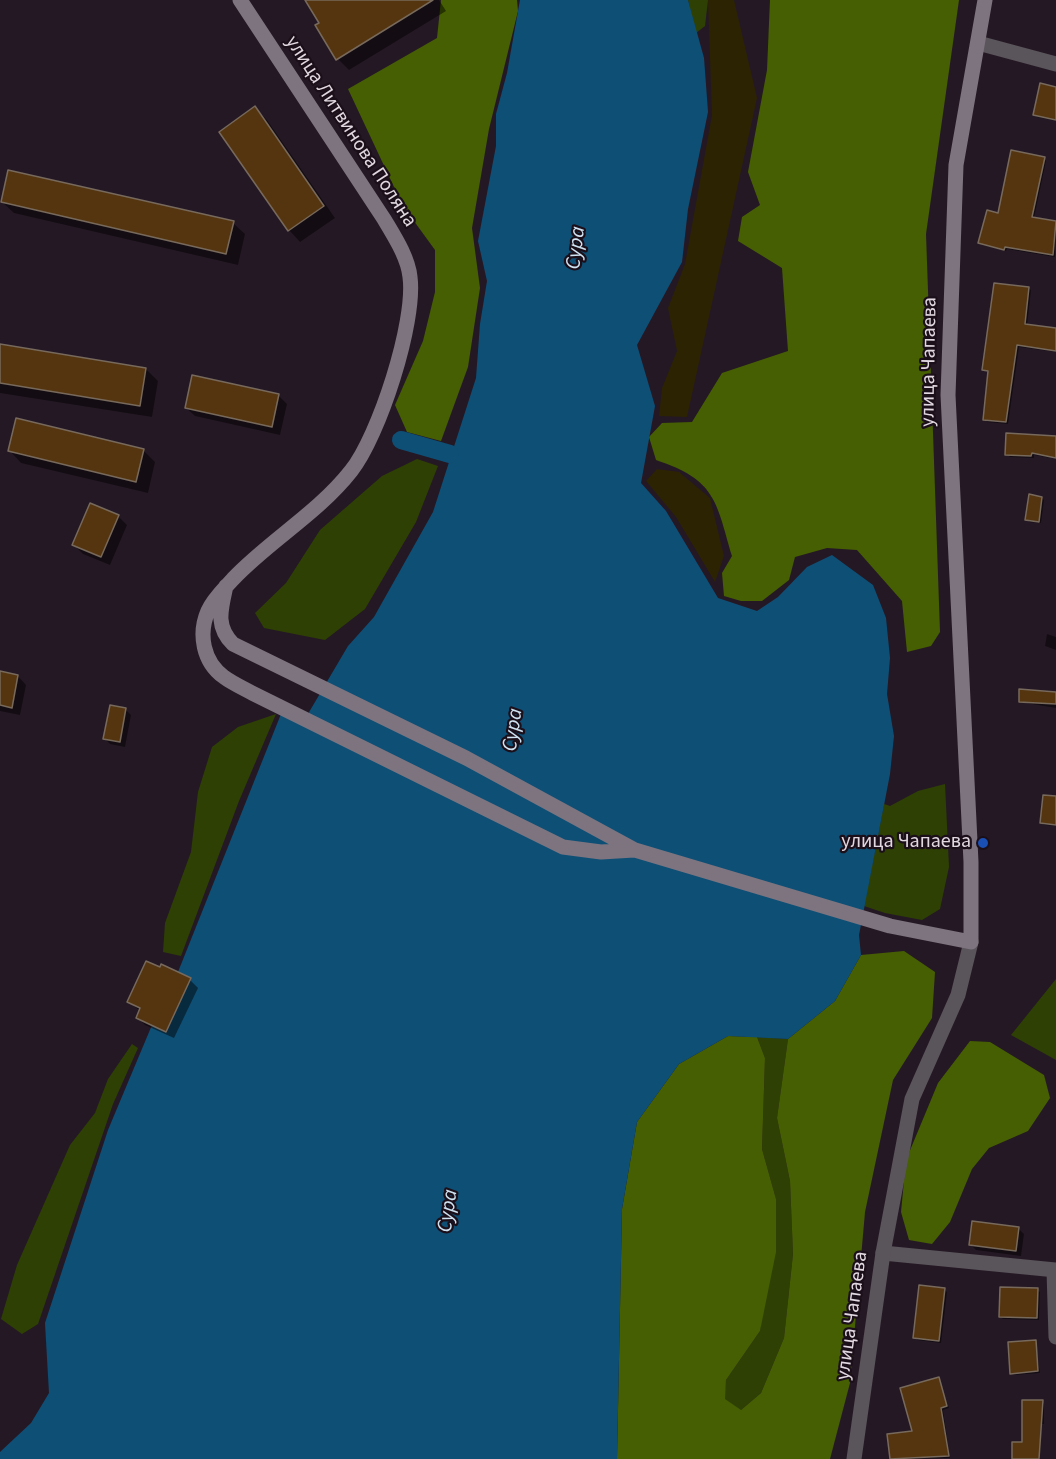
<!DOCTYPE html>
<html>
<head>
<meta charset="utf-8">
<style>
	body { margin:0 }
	canvas { display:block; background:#241824 }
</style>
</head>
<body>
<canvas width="1056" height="1459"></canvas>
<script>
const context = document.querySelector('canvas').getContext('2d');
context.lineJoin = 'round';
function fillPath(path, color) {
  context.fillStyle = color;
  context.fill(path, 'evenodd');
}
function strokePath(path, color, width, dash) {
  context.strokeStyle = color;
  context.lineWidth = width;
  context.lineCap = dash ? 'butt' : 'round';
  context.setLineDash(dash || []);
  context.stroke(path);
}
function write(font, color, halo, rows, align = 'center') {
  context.font = font + ' "Source Sans 3",sans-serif';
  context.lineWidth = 4.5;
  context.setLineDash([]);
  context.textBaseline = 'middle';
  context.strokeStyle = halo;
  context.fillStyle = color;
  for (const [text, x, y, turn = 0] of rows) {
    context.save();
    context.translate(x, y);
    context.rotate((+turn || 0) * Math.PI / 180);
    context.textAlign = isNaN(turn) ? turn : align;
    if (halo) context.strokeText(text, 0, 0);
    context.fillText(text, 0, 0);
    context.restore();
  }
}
fillPath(new Path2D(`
	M 688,0 L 708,0 L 705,26 L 696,33 Z
	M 417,459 L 438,466 L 416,522 L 365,609 L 325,640 L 264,628 L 255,613 L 286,583 L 320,530 L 382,476 Z
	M 276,714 L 239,801 L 181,956 L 163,952 L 165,923 L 191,852 L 198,792 L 212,747 L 238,727 Z
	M 945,784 L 949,867 L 940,909 L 922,920 L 885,913 L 864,906 L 884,804 L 890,806 L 918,791 Z
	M 1056,979 L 1056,1060 L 1011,1035 Z
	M 757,1037 L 788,1039 L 777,1118 L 790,1181 L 793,1254 L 784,1338 L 761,1393 L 741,1410 L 707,1459 L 724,1399 L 726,1380 L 760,1331 L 776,1199 L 762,1149 L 765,1058 Z
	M 132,1044 L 138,1048 L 113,1104 L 38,1324 L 22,1334 L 1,1319 L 17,1265 L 70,1145 L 95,1113 L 108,1079 Z`), '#2e4003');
fillPath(new Path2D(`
	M 441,0 L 517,0 L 518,11 L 489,129 L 472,228 L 480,288 L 468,367 L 441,441 L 407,432 L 395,405 L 423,341 L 435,292 L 435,250 L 403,206 L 348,89 L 437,38 Z
	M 770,0 L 959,0 L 926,234 L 940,632 L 931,646 L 907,652 L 902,601 L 857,550 L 827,548 L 795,557 L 789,580 L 762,601 L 741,601 L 724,596 L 722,573 L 732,556 C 716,501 716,480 656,460 L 649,437 L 662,423 L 692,422 L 722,373 L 788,351 L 782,268 L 738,241 L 742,217 L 760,205 L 748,172 L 767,70 Z
	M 904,951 L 935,972 L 932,1018 L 893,1080 L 865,1212 L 850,1383 L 830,1459 L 617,1459 L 622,1209 L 637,1122 L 679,1064 L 728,1036 L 757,1037 L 765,1058 L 762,1149 L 776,1199 L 776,1252 L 760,1331 L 726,1380 L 725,1399 L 741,1410 L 761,1393 L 784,1338 L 793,1254 L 790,1181 L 777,1118 L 788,1039 L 835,1001 L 861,955 Z
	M 970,1041 L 990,1042 L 1044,1075 L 1050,1098 L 1028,1131 L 989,1148 L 972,1169 L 950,1222 L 932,1244 L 909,1240 L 901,1212 L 906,1160 L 938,1083 Z`), '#465f02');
fillPath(new Path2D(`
	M 708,0 L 734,0 L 757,98 L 687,417 L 659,416 L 662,388 L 677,351 L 668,308 L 685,264 L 712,115 Z
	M 657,469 L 679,472 L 710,498 L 724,556 L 715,582 L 676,517 L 646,481 Z`), '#2c2303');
fillPath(new Path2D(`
	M 520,0 L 688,0 L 704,58 L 708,112 L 688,209 L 682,262 L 637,345 L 655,406 L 641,483 L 666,511 L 718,598 L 757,611 L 778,597 L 807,567 L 832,555 L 873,585 L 886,618 L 890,658 L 887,694 L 894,736 L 890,774 L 859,935 L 861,955 L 835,1001 L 788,1039 L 728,1036 L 679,1064 L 637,1122 L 622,1209 L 617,1459 L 0,1459 L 0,1452 L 31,1423 L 49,1393 L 45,1323 L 108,1130 L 152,1025 L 178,972 L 283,709 L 305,719 L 348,646 L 374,617 L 433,512 L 476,378 L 480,324 L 487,281 L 478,241 L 496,146 L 496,114 L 507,73 Z`), '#0e4f76');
fillPath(new Path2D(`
	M 306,0 L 439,0 L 446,11 L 349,70 L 338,59 Z
	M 1056,88 L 1056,121 L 1037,117 L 1034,115 Z
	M 255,108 L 267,120 L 335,218 L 300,242 L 289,230 Z
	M 1044,158 L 1046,161 L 1034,218 L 1056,222 L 1055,257 L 1007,249 L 1006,251 L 982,245 L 980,243 L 999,215 Z
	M 2,202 L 233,223 L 245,234 L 238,265 L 14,213 Z
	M 1028,288 L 1031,290 L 1027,326 L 1056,330 L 1056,352 L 1019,347 L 1008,424 L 987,422 L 985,419 L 990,372 L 983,369 Z
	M 0,346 L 146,369 L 158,381 L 152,417 L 0,393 Z
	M 278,395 L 287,404 L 280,435 L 195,416 L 186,408 Z
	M 1056,438 L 1056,459 L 1034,455 L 1034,458 L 1010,457 L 1007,454 Z
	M 143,450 L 155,462 L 148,493 L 21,463 L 10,451 Z
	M 1042,498 L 1044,500 L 1041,523 L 1029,522 L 1027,519 Z
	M 118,516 L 127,525 L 110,565 L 83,554 L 74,545 Z
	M 1047,634 L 1056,637 L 1056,650 L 1045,646 Z
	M 0,673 L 18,676 L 26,685 L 20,715 L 0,711 Z
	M 1056,692 L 1056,708 L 1020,702 Z
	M 125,709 L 131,715 L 125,747 L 110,744 L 105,739 Z
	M 1056,798 L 1056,826 L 1044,825 L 1042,823 Z
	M 190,980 L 198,988 L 174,1038 L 145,1025 L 137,1017 L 140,1011 L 129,1002 Z
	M 1018,1228 L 1024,1234 L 1021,1256 L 976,1250 L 971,1245 Z
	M 944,1289 L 947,1292 L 941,1343 L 917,1340 L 915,1337 Z
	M 1037,1290 L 1040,1292 L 1039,1320 L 1003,1319 L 1000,1317 Z
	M 1035,1342 L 1040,1373 L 1014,1375 L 1012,1373 Z
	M 938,1379 L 949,1408 L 943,1410 L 950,1458 L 892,1459 L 888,1436 L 914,1432 Z
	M 1042,1402 L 1044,1404 L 1044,1424 L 1041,1424 L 1040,1459 L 1013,1459 L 1024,1444 Z`), '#0007');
strokePath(new Path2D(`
	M 401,440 L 450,454`), '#0e4f76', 18);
const building = new Path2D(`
	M 305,0 L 433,0 L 336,60 L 315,25 L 319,23 Z
	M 1040,83 L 1056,87 L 1056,120 L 1033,115 Z
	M 255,106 L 324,206 L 288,231 L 219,132 Z
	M 1011,150 L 1045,157 L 1032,217 L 1056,221 L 1053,255 L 1005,247 L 1004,250 L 978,243 L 987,210 L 998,213 Z
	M 8,170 L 234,221 L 226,254 L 1,202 Z
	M 994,283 L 1029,287 L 1025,324 L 1056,328 L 1056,351 L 1017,345 L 1006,422 L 983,420 L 988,371 L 982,370 Z
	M 0,344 L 146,368 L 140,406 L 0,383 Z
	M 192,375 L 279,394 L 272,427 L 185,408 Z
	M 16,418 L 144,449 L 136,482 L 8,451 Z
	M 1006,433 L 1056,436 L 1056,458 L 1032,453 L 1031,456 L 1005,455 Z
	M 1029,494 L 1042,497 L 1039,522 L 1025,520 Z
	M 90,503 L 119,515 L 101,557 L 72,545 Z
	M 0,671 L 18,675 L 12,708 L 0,705 Z
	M 1019,689 L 1056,692 L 1056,704 L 1019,702 Z
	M 110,705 L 126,708 L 120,742 L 103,739 Z
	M 1043,795 L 1056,796 L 1056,825 L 1040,823 Z
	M 146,961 L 160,967 L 161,964 L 191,978 L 166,1032 L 136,1018 L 140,1008 L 127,1002 Z
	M 972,1221 L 1019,1227 L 1016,1251 L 969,1245 Z
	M 919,1285 L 945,1288 L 939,1341 L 913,1338 Z
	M 1000,1287 L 1038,1288 L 1037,1318 L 999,1317 Z
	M 1036,1340 L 1038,1371 L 1010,1374 L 1008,1342 Z
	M 939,1377 L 947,1406 L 941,1408 L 949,1456 L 890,1459 L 887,1434 L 912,1431 L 900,1388 Z
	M 1022,1400 L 1043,1400 L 1039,1459 L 1012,1459 L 1012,1442 L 1022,1442 Z`);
fillPath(building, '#54350f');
strokePath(building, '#77695b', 1.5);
strokePath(new Path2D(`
	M 978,43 L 1056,64
	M 883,1253 L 1056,1270
	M 1054,1270 L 1056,1337`), '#5a545b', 15);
strokePath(new Path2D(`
	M 854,1459 L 883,1253 L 912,1099 L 958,995 L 971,942`), '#5a545b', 15);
strokePath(new Path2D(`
	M 240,0 L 384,219 C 394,236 408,257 410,277 C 416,322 379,436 351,471 C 318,513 269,541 233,579 C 224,589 213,599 208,611 C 198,634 203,662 224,677 C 232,683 243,688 252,693 L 563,847 L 601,852 L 634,850
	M 226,586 C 221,609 215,626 233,644 L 466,758 L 635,850 L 890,926 L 971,942 L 971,862 L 948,395 L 956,165 L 985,0`), '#7d747f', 15);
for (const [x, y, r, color] of [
	[983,843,6,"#1a4fb4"]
]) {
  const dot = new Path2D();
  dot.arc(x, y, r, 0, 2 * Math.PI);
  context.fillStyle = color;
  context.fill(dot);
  strokePath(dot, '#1b0f1a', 2);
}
write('20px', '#e1d8e0', '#1b0f1a', [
	["улица Литвинова Поляна",350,132,57],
	["улица Чапаева",930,362,-89],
	["улица Чапаева",853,1316,-82]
]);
write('20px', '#e1d8e0', '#1b0f1a', [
	["улица Чапаева",971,843]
], 'right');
write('italic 21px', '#cfe2f1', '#1b0f1a', [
	["Сура",577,248,-83],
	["Сура",514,730,-82],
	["Сура",449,1211,-82]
]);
</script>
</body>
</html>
